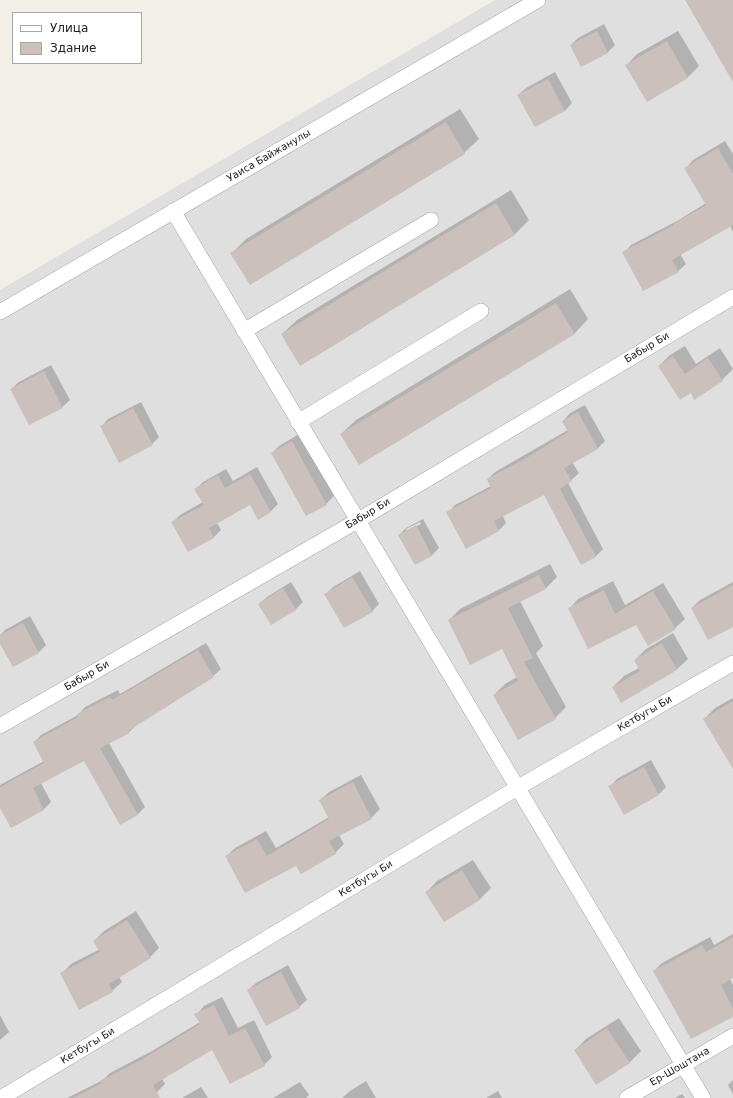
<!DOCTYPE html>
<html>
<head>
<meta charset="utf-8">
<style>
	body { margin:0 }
	#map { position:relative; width:733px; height:1098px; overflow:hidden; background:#f2eee8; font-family:"DejaVu Sans",sans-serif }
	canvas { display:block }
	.legend { position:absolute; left:12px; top:12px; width:130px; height:52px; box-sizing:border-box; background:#fff; border:1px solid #a7a7a7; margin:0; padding:5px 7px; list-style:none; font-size:12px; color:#222 }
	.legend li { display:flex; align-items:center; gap:8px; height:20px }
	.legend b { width:20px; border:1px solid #a7a7a7 }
</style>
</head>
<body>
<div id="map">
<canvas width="733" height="1098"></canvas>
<ul class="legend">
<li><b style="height:5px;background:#fff"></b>Улица</li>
<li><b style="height:11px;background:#cbc0bb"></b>Здание</li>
</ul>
</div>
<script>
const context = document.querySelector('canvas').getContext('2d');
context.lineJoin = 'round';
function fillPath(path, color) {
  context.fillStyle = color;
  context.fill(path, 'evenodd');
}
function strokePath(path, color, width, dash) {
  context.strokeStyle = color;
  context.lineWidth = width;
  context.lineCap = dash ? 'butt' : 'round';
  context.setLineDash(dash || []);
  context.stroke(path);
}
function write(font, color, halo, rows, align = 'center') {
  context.font = font + ' "DejaVu Sans",sans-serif';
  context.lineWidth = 3.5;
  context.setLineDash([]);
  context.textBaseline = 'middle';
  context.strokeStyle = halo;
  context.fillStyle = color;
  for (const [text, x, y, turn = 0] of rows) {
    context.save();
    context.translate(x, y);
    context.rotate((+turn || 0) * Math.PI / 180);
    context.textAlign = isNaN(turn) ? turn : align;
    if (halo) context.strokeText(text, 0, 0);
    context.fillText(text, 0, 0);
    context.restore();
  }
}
fillPath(new Path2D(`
	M 495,0 L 733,0 L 733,1098 L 0,1098 L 0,290 Z`), '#e0dfdf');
fillPath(new Path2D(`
	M 604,24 L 615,45 L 608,52 L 581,65 L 571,45 L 578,38 Z
	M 678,31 L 699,66 L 688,77 L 647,101 L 627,65 L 637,54 Z
	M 555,72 L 572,103 L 565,111 L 518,95 L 526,88 Z
	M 460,109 L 479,139 L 464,153 L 250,283 L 232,253 L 246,239 Z
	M 725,141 L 733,154 L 733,232 L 730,226 L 680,254 L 686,264 L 678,271 L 624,253 L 631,245 L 677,221 L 706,203 L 686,168 L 693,160 Z
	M 511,190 L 529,220 L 515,234 L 300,364 L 282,334 L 297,320 Z
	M 570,289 L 588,319 L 574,334 L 341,434 L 356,420 Z
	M 685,346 L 696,364 L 720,348 L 733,369 L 722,380 L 691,392 L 659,366 L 670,355 Z
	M 51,365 L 70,400 L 62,407 L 11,389 L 19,382 Z
	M 141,402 L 159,437 L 152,444 L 101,427 L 108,419 Z
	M 585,405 L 605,441 L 598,448 L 572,462 L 579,473 L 568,483 L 603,549 L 596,556 L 582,564 L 544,494 L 503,516 L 506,523 L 499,530 L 466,547 L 448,513 L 455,505 L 491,486 L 488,479 L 495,472 L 568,430 L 563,421 L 570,413 Z
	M 299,434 L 334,496 L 326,504 L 306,515 L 272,453 L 279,446 Z
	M 257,467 L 278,504 L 271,511 L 258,518 L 250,504 L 217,523 L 221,530 L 214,537 L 188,551 L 173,522 L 180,515 L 203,502 L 196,489 L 203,482 L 226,469 L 233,481 Z
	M 423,519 L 439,548 L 432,555 L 415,564 L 399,535 L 406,528 ZM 420,522 L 421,524 L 406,531 L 406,529 Z
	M 550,564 L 557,577 L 546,588 L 520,601 L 543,646 L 536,653 L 566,707 L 555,718 L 494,695 L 505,684 L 517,677 L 503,648 L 449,620 L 460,609 Z
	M 360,571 L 379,604 L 372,611 L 326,594 L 333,587 Z
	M 613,581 L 625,605 L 663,583 L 685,619 L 675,628 L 636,623 L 569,609 L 578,599 Z
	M 291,582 L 303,602 L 296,609 L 272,624 L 259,604 L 267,597 Z
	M 733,582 L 733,625 L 692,608 L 700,600 Z
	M 30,616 L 46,645 L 39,652 L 13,666 L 0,642 L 0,635 L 5,630 Z
	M 673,633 L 688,659 L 677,669 L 621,702 L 613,687 L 624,676 L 639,668 L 635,660 L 646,649 Z
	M 206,643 L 221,669 L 213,676 L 137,725 L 129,732 L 109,743 L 145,807 L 138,814 L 120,824 L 84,760 L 41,783 L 51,802 L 44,809 L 11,827 L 0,806 L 0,785 L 44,761 L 34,742 L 41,735 L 78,715 L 85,707 L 118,690 L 120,694 Z
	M 733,698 L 733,753 L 704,719 L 715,708 Z
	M 651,760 L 666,787 L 659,794 L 610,787 L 617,779 Z
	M 361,775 L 380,809 L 371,818 L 339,835 L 344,844 L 335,853 L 301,873 L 297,864 L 227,856 L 235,848 L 266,831 L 276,848 L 329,817 L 320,800 L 329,792 Z
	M 473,860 L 491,888 L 480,899 L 444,921 L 427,892 L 437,881 Z
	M 136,911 L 159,948 L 150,957 L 119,977 L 122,982 L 112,991 L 61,974 L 71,964 L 100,949 L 94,941 L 104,931 Z
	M 733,934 L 733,977 L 730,979 L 733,985 L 733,1016 L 654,971 L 662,963 L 710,937 L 714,945 Z
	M 288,965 L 307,1000 L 299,1007 L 248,990 L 256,983 Z
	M 222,997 L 238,1028 L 254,1020 L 272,1057 L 264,1065 L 213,1048 L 162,1079 L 165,1084 L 157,1092 L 146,1098 L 67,1098 L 103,1080 L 110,1073 L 152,1051 L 200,1022 L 196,1015 L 204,1006 Z
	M 0,1015 L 9,1032 L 0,1040 Z
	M 619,1018 L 641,1051 L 630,1062 L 597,1083 L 575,1050 L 586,1039 Z
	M 733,1080 L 733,1094 L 728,1085 Z
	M 366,1081 L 376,1098 L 342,1098 L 350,1091 Z
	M 300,1082 L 309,1095 L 306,1098 L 273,1098 Z
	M 201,1087 L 208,1098 L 182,1098 Z
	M 498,1091 L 502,1098 L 486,1098 Z
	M 682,1094 L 685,1098 L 675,1098 Z`), '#0003');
fillPath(new Path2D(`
	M 685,0 L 733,0 L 733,82 Z
	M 597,31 L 608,53 L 581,67 L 570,45 Z
	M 667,41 L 688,78 L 647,102 L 625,65 Z
	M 548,79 L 565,111 L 535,127 L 517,95 Z
	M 446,122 L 465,154 L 250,285 L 230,253 Z
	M 718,148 L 733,174 L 733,225 L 672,260 L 679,272 L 643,291 L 622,252 L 674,225 L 673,224 L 706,205 L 684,168 Z
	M 496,203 L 515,235 L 300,366 L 281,334 Z
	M 556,303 L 575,334 L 359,465 L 340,434 Z
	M 673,356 L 685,374 L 708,358 L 723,381 L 694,400 L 691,393 L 680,400 L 658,366 Z
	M 44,371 L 63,408 L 29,425 L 10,389 Z
	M 133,408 L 153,445 L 119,463 L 100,426 Z
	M 578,412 L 598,449 L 564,468 L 572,481 L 560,489 L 596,557 L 581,565 L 544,495 L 494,521 L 499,531 L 466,549 L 446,512 L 491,488 L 487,479 L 528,457 L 568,432 L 562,421 Z
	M 292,441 L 327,505 L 306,516 L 271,453 Z
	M 250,474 L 271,512 L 258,520 L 250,505 L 209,528 L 214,538 L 188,552 L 171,522 L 204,505 L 194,489 L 218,475 L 225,488 Z
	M 416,525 L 432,556 L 415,565 L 398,535 Z
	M 539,575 L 546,589 L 508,608 L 533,658 L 524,662 L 556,719 L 518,740 L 493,695 L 518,681 L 502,649 L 470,665 L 448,620 Z
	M 352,577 L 373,612 L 344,628 L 324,594 Z
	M 733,585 L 733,627 L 708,640 L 691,608 Z
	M 283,588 L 296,610 L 271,625 L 258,604 Z
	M 604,590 L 615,614 L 653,591 L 676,629 L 648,646 L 636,625 L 588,649 L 568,608 Z
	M 23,623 L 39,653 L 13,667 L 0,644 L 0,635 Z
	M 662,643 L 677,670 L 621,703 L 612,687 L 640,671 L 634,660 Z
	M 198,650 L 214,677 L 128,731 L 130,733 L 100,748 L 138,815 L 120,825 L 84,761 L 33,788 L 44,810 L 11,828 L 0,808 L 0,787 L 44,763 L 33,742 L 78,717 L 77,714 L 110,697 L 112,700 Z
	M 733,701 L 733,769 L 703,719 Z
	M 644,767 L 659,795 L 624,815 L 608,786 Z
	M 353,782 L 372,819 L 329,841 L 336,854 L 301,874 L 296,866 L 245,893 L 225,856 L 257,839 L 267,856 L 329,819 L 319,800 Z
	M 462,870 L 480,900 L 444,922 L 425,892 Z
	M 127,920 L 151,958 L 109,984 L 113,992 L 79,1010 L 60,973 L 100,952 L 93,941 Z
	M 733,937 L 733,978 L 721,985 L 733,1009 L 733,1017 L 691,1039 L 653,971 L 702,945 L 706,952 Z
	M 281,972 L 300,1008 L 266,1026 L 247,990 Z
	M 214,1005 L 229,1036 L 245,1028 L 265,1066 L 230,1084 L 212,1050 L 153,1085 L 160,1098 L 73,1098 L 102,1083 L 100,1081 L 143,1059 L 200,1024 L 194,1014 Z
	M 607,1028 L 630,1063 L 596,1085 L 574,1050 Z`), '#cbc0bb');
const minor = new Path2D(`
	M 173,211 L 703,1098
	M 0,312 L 538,0
	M 244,331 L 431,220
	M 298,422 L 481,311
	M 0,726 L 357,521 L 733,297
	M 1,1098 L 517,788 L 733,663
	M 627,1098 L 733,1036`);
strokePath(minor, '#a6a6a6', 16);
strokePath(minor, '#fff', 15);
write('10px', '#222', '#fff', [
	["Уаиса Байжанулы",269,156,-30],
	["Бабыр Би",647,348,-31],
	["Бабыр Би",368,514,-31],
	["Бабыр Би",87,676,-30],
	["Кетбугы Би",645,714,-30],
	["Кетбугы Би",366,879,-31],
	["Кетбугы Би",88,1046,-31],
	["Ер-Шоштана",680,1067,-30]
]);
</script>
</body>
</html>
